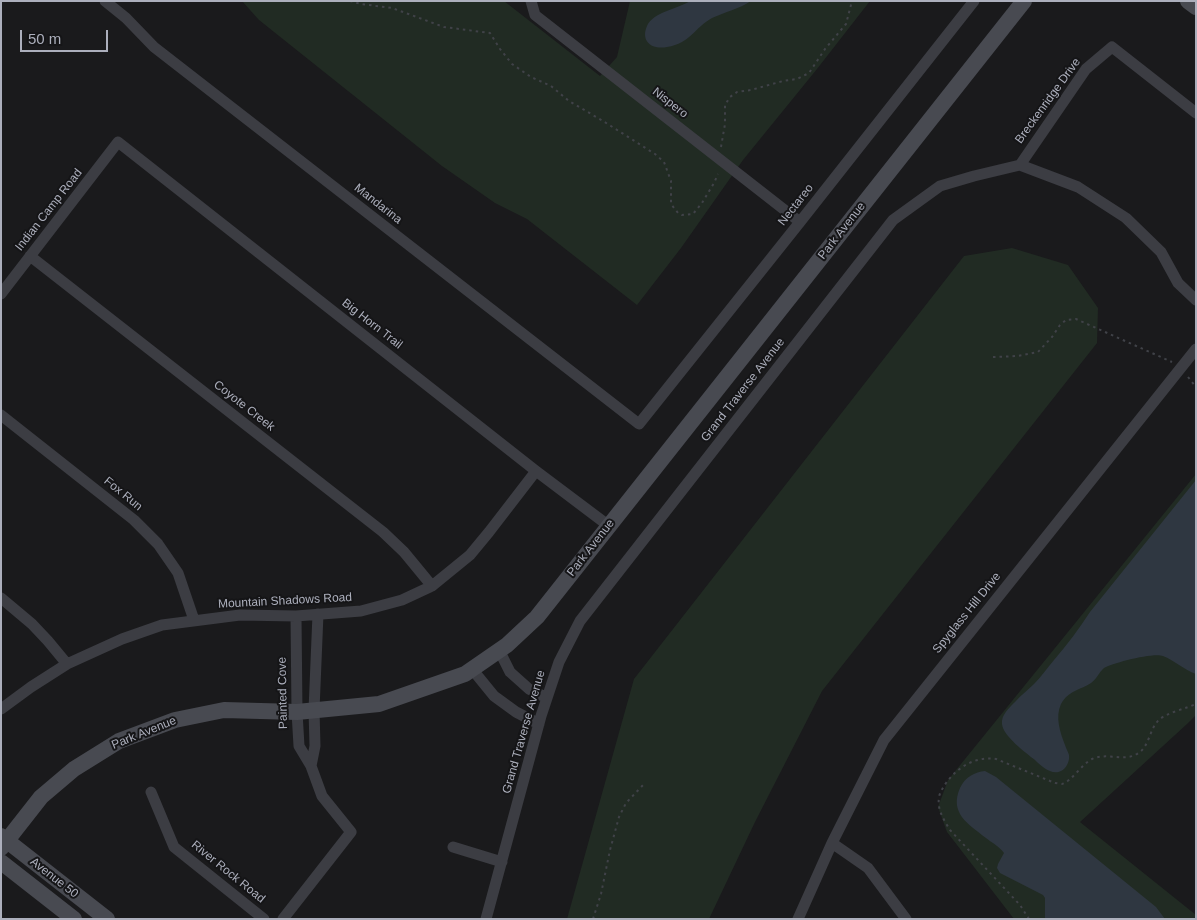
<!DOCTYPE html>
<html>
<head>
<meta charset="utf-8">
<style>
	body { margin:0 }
	#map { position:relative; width:1197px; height:920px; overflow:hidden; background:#1a1a1c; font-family:Helvetica,sans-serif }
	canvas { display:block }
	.frame { position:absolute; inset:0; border:2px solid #acafbc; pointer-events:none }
	.scale { position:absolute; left:20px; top:30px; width:88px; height:22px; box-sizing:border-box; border:2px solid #acafbc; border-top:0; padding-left:6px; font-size:15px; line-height:18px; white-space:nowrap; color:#acafbc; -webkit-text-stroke:4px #151517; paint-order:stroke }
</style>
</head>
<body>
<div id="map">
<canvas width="1197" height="920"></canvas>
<div class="frame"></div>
<div class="scale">50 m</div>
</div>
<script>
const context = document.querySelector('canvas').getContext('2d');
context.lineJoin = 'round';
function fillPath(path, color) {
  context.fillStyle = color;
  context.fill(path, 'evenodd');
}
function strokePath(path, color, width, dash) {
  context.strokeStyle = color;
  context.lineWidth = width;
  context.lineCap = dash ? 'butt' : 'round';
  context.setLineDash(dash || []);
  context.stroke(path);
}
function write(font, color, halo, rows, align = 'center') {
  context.font = font + ' Helvetica,sans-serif';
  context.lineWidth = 4;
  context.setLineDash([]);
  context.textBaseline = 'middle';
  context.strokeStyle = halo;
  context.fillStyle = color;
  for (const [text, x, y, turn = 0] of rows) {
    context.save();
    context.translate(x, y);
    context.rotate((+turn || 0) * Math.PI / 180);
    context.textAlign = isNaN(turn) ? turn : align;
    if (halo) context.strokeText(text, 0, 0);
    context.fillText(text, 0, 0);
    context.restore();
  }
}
fillPath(new Path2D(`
	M 242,1 L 504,1 L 600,76 L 617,57 L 630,1 L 870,1 L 817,69 L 743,160 L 681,248 L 637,305 L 527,219 L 495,203 L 442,166 L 259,20 Z
	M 1012,248 L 1068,265 L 1098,308 L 1097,343 L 822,691 L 755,822 L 709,919 L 567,919 L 634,679 L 964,256 Z
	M 1196,474 L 1196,715 L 1187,724 L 1080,822 L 1196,915 L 1196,919 L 1014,919 L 947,832 L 938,807 L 948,780 Z`), '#212b23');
fillPath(new Path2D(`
	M 690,1 L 751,1 C 739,9 725,12 712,18 C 694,28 691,43 667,47 C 653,50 640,42 647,26 C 653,12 678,9 690,1 Z
	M 1196,480 L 1196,674 C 1184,670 1174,660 1163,656 C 1154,652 1112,663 1104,668 C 1099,672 1097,679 1091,683 C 1080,690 1068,691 1061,704 C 1055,717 1060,732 1065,745 C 1066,748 1068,752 1069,755 C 1070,761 1066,769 1061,771 C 1052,776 1041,766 1035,760 C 1026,753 1003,736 1002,724 C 1001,715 1009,708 1015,702 C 1021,695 1028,690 1034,684 C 1041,677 1047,668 1054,660 C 1067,645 1079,629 1090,612 Z
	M 985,771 L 996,777 L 1156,907 L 1165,919 L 1045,919 L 1045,898 L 1043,895 L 1000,873 L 997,868 L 998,864 L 1004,853 C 999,846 992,843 986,838 C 968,824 949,813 960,788 C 965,777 975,772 985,771 Z`), '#2f3741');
strokePath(new Path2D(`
	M 350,1 L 361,4 L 392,8 L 444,27 L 490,33 L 500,49 L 512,64 L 531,77 L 551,86 L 569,101 L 603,121 L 655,154 L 664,162 L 671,181 L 671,204 L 678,213 L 682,215 L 693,214 L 702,203 L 714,183 L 718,174
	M 721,147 L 725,124 L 725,105 L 730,97 L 737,92 L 751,90 L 783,81 L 797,79 L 809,73 L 825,49 L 846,24 L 852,1
	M 993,357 L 1018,356 L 1038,352 L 1052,337 L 1060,325 L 1066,320 L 1076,319 L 1172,362
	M 1188,377 L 1196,387
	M 593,919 L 601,894 L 610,850 L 619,817 L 626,803 L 644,784
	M 1029,919 L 1020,905 L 950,830 C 944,820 937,810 939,797 C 940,792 943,788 946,783 C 958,767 975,756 996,759 L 1055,783 C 1057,783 1060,784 1062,784 C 1071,782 1082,764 1092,759 C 1107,752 1123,762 1137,754 C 1150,747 1149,728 1160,719 C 1167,713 1187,708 1196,704`), '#404248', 2, [2.5, 4]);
strokePath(new Path2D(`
	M 105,1 L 126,18 L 154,47 L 639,424 L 800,222 L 974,1
	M 531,1 L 535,15 L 800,222
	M 1020,165 L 1086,69 L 1112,47 L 1196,113
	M 30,256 L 383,532 L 404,552 L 432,586
	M 1,294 L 118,142 L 536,471 L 609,526
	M 1,415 L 134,520 L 158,544 L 178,573 L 194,620
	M 1,598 L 32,624 L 48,641 L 67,664
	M 499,650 L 510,672 L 529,689 L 547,698
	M 472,669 L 494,696 L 516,712 L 539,724
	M 1,709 L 31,687 L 67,664 L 122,639 L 162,625 L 240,615 L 296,616 L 361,611 L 402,600 L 432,586 L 470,555 L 489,532 L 536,471
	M 311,766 L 315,746 L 314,710 L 318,614
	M 151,792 L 174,847 L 264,919
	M 832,843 L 868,868 L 906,919
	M 453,847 L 502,862
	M 283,919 L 351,832 L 322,796 L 311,766 L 299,746 L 297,712 L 296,616
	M 486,919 L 541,716 L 559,662 L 580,621 L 893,220 L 940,186 L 974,176 L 1020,165 L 1078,187 L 1126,218 L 1161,252 L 1178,283 L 1196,300
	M 798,919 L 832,843 L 884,740 L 1196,349`), '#3c3d43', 11);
strokePath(new Path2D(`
	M 1188,1 L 1196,7
	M 1,836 L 107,919
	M 1,848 L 41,797 L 74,769 L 119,741 L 175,720 L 224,710 L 297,712 L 379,704 L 465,674 L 507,645 L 537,617 L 1024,1
	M 1,862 L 74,919`), '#484a51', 16);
write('12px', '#acafbc', '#151517', [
	["Breckenridge Drive",1048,101,-54],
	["Nispero",670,103,38],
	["Mandarina",378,204,38],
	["Nectareo",796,205,-52],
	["Indian Camp Road",49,210,-52],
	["Park Avenue",842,231,-52],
	["Big Horn Trail",372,324,38],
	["Grand Traverse Avenue",743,390,-52],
	["Coyote Creek",244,406,38],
	["Fox Run",123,494,39],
	["Park Avenue",591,548,-52],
	["Mountain Shadows Road",285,601,-3],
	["Spyglass Hill Drive",967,613,-51],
	["Painted Cove",283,693,-91],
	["Grand Traverse Avenue",524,732,-74],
	["Park Avenue",144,733,-22],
	["River Rock Road",228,872,39],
	["Avenue 50",54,878,38]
]);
</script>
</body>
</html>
